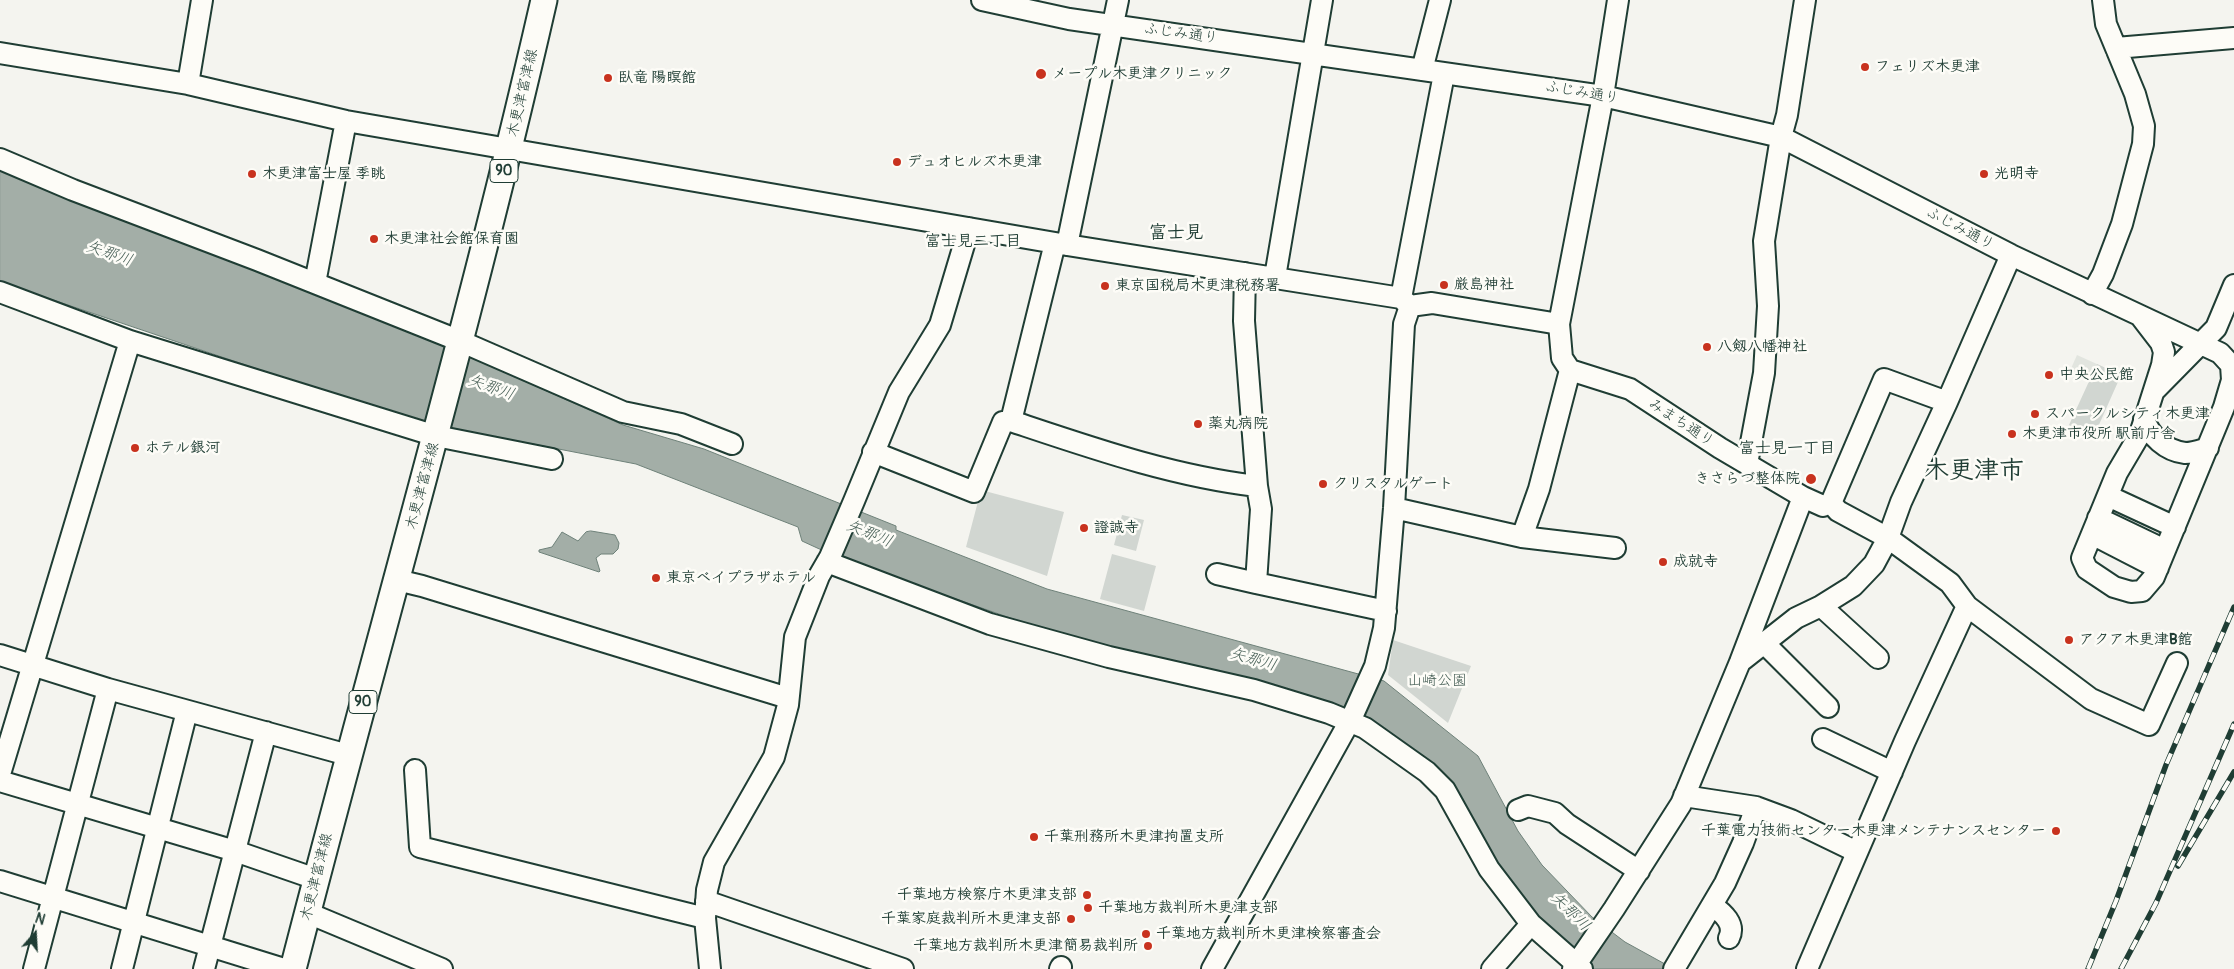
<!DOCTYPE html>
<html>
<head>
<meta charset="utf-8">
<style>
	body { margin:0 }
	#map { position:relative; width:2234px; height:969px; overflow:hidden; background:#f4f4ef; font-family:Pangolin,sans-serif }
	canvas { display:block }
	.north { position:absolute; left:10px; top:909px; width:50px; height:50px; -webkit-text-stroke:4px #fdfcf7; paint-order:stroke; rotate:19deg; font-size:14px; font-weight:700; line-height:20px; text-align:center; color:#1f3d34 }
	.north::after { content:''; display:block; margin:auto; width:18px; height:22px; background:#1f3d34; clip-path:polygon(50% 0,100% 100%,50% 72%,0 100%) }
</style>
</head>
<body>
<div id="map">
<canvas width="2234" height="969"></canvas>
<div class="north">N</div>
</div>
<script>
const context = document.querySelector('canvas').getContext('2d');
context.lineJoin = 'round';
function fillPath(path, color) {
  context.fillStyle = color;
  context.fill(path, 'evenodd');
}
function strokePath(path, color, width, dash) {
  context.strokeStyle = color;
  context.lineWidth = width;
  context.lineCap = dash ? 'butt' : 'round';
  context.setLineDash(dash || []);
  context.stroke(path);
}
function write(font, color, halo, rows, align = 'center') {
  context.font = font + ' Pangolin,"Klee One",sans-serif';
  context.lineWidth = 5;
  context.setLineDash([]);
  context.textBaseline = 'middle';
  context.strokeStyle = halo;
  context.fillStyle = color;
  for (const [text, x, y, turn = 0] of rows) {
    context.save();
    context.translate(x, y);
    context.rotate((+turn || 0) * Math.PI / 180);
    context.textAlign = isNaN(turn) ? turn : align;
    if (halo) context.strokeText(text, 0, 0);
    context.fillText(text, 0, 0);
    context.restore();
  }
}
fillPath(new Path2D(`
	M 2077,355 L 2121,375 L 2113,392 L 2069,373 Z`), '#e2e5df');
fillPath(new Path2D(`
	M 2097,364 L 2121,375 L 2094,436 L 2069,425 Z
	M 981,490 L 1064,512 L 1047,576 L 966,547 Z
	M 1122,515 L 1144,520 L 1136,551 L 1114,545 Z
	M 1112,554 L 1156,566 L 1144,611 L 1100,599 Z
	M 1393,640 L 1471,666 L 1448,723 L 1388,675 Z`), '#d1d6d1');
const water = new Path2D(`
	M 0,170 L 439,343 L 623,425 L 704,449 L 896,526 L 896,530 L 1047,589 L 1384,681 L 1478,756 L 1518,831 L 1542,865 L 1592,917 L 1625,942 L 1674,969 L 1594,969 L 1587,965 L 1539,922 L 1493,864 L 1431,765 L 1367,718 L 1336,706 L 1056,634 L 839,558 L 802,541 L 798,527 L 636,464 L 481,434 L 479,438 L 414,422 L 0,282 Z
	M 591,531 L 615,535 L 619,543 L 618,549 L 613,554 L 601,554 L 596,558 L 600,571 L 599,572 L 539,552 L 539,550 L 552,547 L 562,532 L 578,541 L 586,532 Z`);
fillPath(water, '#a3aea7');
strokePath(water, '#6e8179', 1);
const minor = new Path2D(`
	M 982,0 L 1069,19 L 1603,96 L 1781,137 L 2011,255 L 2220,353 L 2231,365 L 2232,380 L 2224,407 L 2154,577 L 2142,591 L 2131,592 L 2114,587 L 2087,569 L 2082,558 L 2117,473 L 2140,434 L 2162,365 L 2164,352 L 2161,343 L 2141,317
	M 2116,48 L 2234,38
	M 0,53 L 188,84 L 346,121 L 1067,245 L 1401,298 L 1410,306
	M 1422,70 L 1440,0
	M 188,84 L 202,0
	M 0,159 L 73,190 L 257,260 L 460,341 L 623,412 L 681,424 L 732,444
	M 1055,243 L 1011,421 C 1092,448 1172,476 1257,486
	M 1067,245 L 1118,0
	M 1245,273 L 1244,321 L 1257,486 L 1261,509 L 1256,583 L 1386,611
	M 1275,277 L 1322,0
	M 315,283 L 346,121
	M 0,292 L 130,341 L 436,436 L 552,459
	M 2092,294 L 2103,274 L 2122,224 L 2143,144 L 2144,126 L 2135,94 L 2106,24 L 2103,0
	M 1401,298 L 1444,74
	M 1559,324 L 1562,358 L 1570,370 L 1630,389 L 1720,448 L 1803,497 L 1823,506 L 1831,503
	M 2155,390 L 2216,328 L 2234,285
	M 2144,419 C 2150,436 2166,451 2185,453 C 2193,453 2201,450 2208,448
	M 873,452 L 974,492 L 1003,422 L 1011,421
	M 1747,464 L 1764,373 L 1768,306 L 1764,241 L 1781,137 L 1787,115 L 1805,0
	M 2108,496 L 2175,527
	M 1831,503 L 1884,379 L 1947,402
	M 1394,508 L 1522,537 L 1615,548
	M 2098,518 L 2165,550
	M 2092,534 L 2158,568
	M 1522,537 L 1539,489 L 1570,370
	M 827,562 L 990,624 L 1109,657 L 1254,690 L 1329,713 L 1365,728 L 1427,772 L 1445,790 L 1489,869 L 1531,924 L 1582,969
	M 1217,574 L 1256,583
	M 397,580 L 422,586 L 788,698
	M 1821,606 L 1878,658
	M 1967,606 L 2091,699 L 2149,725 L 2177,663
	M 1764,643 L 1828,707
	M 0,655 L 108,689 L 348,755
	M 1740,662 L 1796,618 L 1821,606 L 1853,586 L 1874,564 L 1888,538 L 1838,511 L 1831,503
	M 1823,739 L 1892,772
	M 415,770 L 420,847 L 705,918
	M 0,774 L 130,341
	M 0,781 L 235,851 L 316,879
	M 1684,796 L 1756,807 L 1791,820 L 1857,852
	M 1518,810 L 1528,806 L 1555,813 L 1567,824 L 1639,871
	M 0,881 L 284,969
	M 706,901 L 903,969
	M 1712,905 C 1723,913 1736,924 1729,938
	M 308,913 L 442,969
	M 34,969 L 108,689
	M 122,969 L 187,711
	M 204,969 L 266,732
	M 710,969 L 705,918 L 707,890 L 714,862 L 774,757 L 788,705 L 795,637 L 819,576 L 830,557 L 854,501 L 899,392 L 940,325 L 969,228
	M 1060,969 L 1061,967
	M 1212,969 L 1352,717 L 1375,666 L 1384,628 L 1394,508 L 1404,324 L 1410,306 L 1432,303 L 1559,324 L 1603,96 L 1618,0
	M 1492,969 L 1531,924
	M 1573,969 L 1614,909 L 1681,804 L 1740,662 L 1803,497
	M 1674,969 L 1725,883 L 1743,843 L 1756,807
	M 1807,969 L 1905,741 L 1967,606 L 1950,583 L 1888,538 L 1901,502 L 1947,402 L 2011,255`);
const major = new Path2D(`
	M 293,969 C 376,646 470,325 544,0`);
strokePath(minor, '#1f3d34', 24);
strokePath(major, '#1f3d34', 29);
strokePath(minor, '#fdfcf7', 20);
strokePath(major, '#fdfcf7', 25);
const rail = new Path2D(`
	M 2178,866 L 2234,772
	M 2088,969 L 2116,901 L 2166,765 L 2234,607
	M 2121,969 L 2156,903 L 2234,724`);
strokePath(rail, '#1f3d34', 5.5);
strokePath(rail, '#fdfcf7', 4, [11]);
for (const [x, y, r, color] of [
	[1865,67,5,"#c8321e"],
	[1041,74,6,"#c8321e"],
	[608,78,5,"#c8321e"],
	[897,162,5,"#c8321e"],
	[252,174,5,"#c8321e"],
	[1984,174,5,"#c8321e"],
	[374,239,5,"#c8321e"],
	[1444,285,5,"#c8321e"],
	[1105,286,5,"#c8321e"],
	[1707,347,5,"#c8321e"],
	[2049,375,5,"#c8321e"],
	[2035,414,5,"#c8321e"],
	[1198,424,5,"#c8321e"],
	[2012,434,5,"#c8321e"],
	[135,448,5,"#c8321e"],
	[1811,479,6,"#c8321e"],
	[1323,484,5,"#c8321e"],
	[1084,528,5,"#c8321e"],
	[1663,562,5,"#c8321e"],
	[656,578,5,"#c8321e"],
	[2069,640,5,"#c8321e"],
	[2056,831,5,"#c8321e"],
	[1034,837,5,"#c8321e"],
	[1087,895,5,"#c8321e"],
	[1088,908,5,"#c8321e"],
	[1071,919,5,"#c8321e"],
	[1146,934,5,"#c8321e"],
	[1148,946,5,"#c8321e"]
]) {
  const dot = new Path2D();
  dot.arc(x, y, r, 0, 2 * Math.PI);
  context.fillStyle = color;
  context.fill(dot);
  strokePath(dot, '#fdfcf7', 2);
}
for (const [x, y, w] of [
	[504,171,28],
	[363,702,28]
]) {
  const box = new Path2D();
  box.roundRect(x - w / 2, y - 11.5, w, 23, 4);
  context.fillStyle = '#fdfcf7';
  context.fill(box);
  strokePath(box, '#1f3d34', 1);
}
write('bold 14px', '#1f3d34', null, [
	["90",504,171],
	["90",363,702]
]);
write('15px', '#1f3d34', '#fdfcf7', [
	["ふじみ通り",1181,34,8],
	["木更津富津線",523,93,-77],
	["ふじみ通り",1582,93,10],
	["ふじみ通り",1960,229,28],
	["みまち通り",1681,423,33],
	["木更津富津線",423,486,-75],
	["木更津富津線",317,877,-76]
]);
write('bold 15px', '#1f3d34', '#fdfcf7', [
	["フェリズ木更津",1875,67],
	["メープル木更津クリニック",1052,74],
	["臥竜 陽瞑館",618,78],
	["デュオヒルズ木更津",907,162],
	["木更津富士屋 季眺",262,174],
	["光明寺",1994,174],
	["木更津社会館保育園",384,239],
	["厳島神社",1454,285],
	["東京国税局木更津税務署",1115,286],
	["八剱八幡神社",1717,347],
	["中央公民館",2059,375],
	["スパークルシティ木更津",2045,414],
	["薬丸病院",1208,424],
	["木更津市役所 駅前庁舎",2022,434],
	["ホテル銀河",145,448],
	["きさらづ整体院",1800,479,"right"],
	["クリスタルゲート",1333,484],
	["證誠寺",1094,528],
	["成就寺",1673,562],
	["東京ベイプラザホテル",666,578],
	["アクア木更津B館",2079,640],
	["千葉電力技術センター木更津メンテナンスセンター",2046,831,"right"],
	["千葉刑務所木更津拘置支所",1044,837],
	["千葉地方検察庁木更津支部",1077,895,"right"],
	["千葉地方裁判所木更津支部",1098,908],
	["千葉家庭裁判所木更津支部",1061,919,"right"],
	["千葉地方裁判所木更津検察審査会",1156,934],
	["千葉地方裁判所木更津簡易裁判所",1138,946,"right"]
], 'left');
write('15px', '#435c53', '#fdfcf7', [
	["山崎公園",1437,681]
]);
write('bold 16px', '#1f3d34', '#fdfcf7', [
	["富士見二丁目",973,242],
	["富士見一丁目",1787,449]
]);
write('italic 16px', '#475f56', '#fdfcf7', [
	["矢那川",109,254,19],
	["矢那川",491,388,19],
	["矢那川",869,534,22],
	["矢那川",1253,660,16],
	["矢那川",1570,912,44]
]);
write('bold 18px', '#1f3d34', '#fdfcf7', [
	["富士見",1176,233]
]);
write('bold 25px', '#1f3d34', '#fdfcf7', [
	["木更津市",1974,472]
]);
</script>
</body>
</html>
